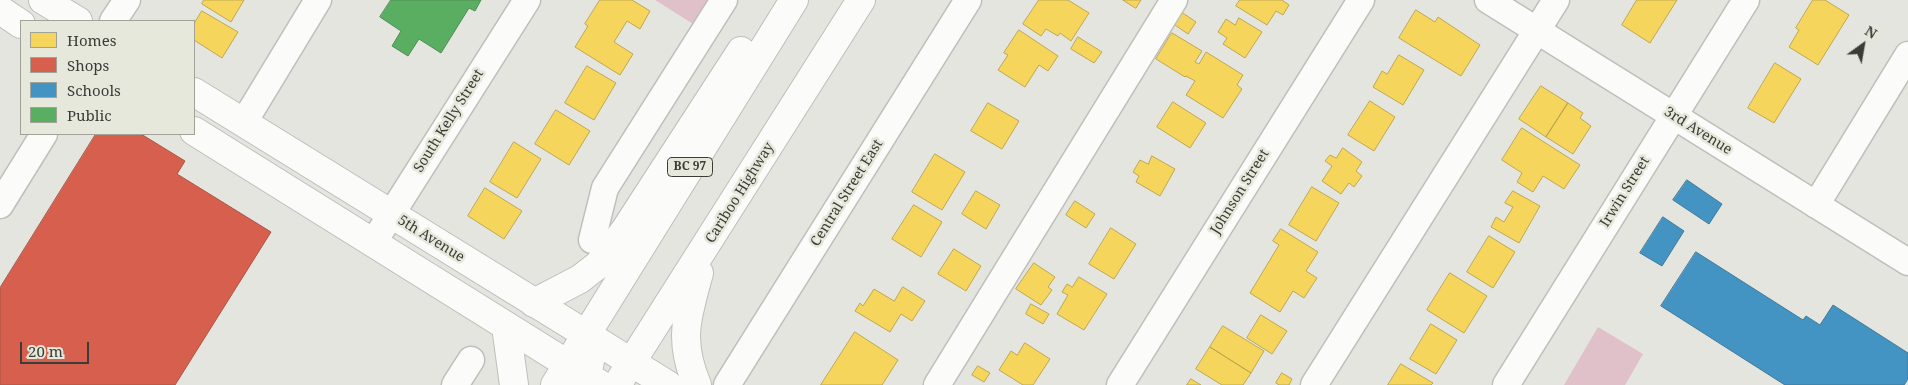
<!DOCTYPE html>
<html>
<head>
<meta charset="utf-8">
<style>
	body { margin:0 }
	#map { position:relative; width:1908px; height:385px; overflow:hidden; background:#e4e5de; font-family:"Noto Serif",serif }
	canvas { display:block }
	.legend { position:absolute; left:20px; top:20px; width:175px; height:115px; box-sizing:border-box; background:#e5e8db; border:1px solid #a1a399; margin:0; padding:6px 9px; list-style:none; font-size:15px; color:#3b3c37 }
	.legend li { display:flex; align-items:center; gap:10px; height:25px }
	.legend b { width:25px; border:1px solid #a1a399 }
	.north { position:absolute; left:1838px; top:20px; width:50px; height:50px; -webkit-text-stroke:4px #e5e8db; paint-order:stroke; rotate:32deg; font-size:14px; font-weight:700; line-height:20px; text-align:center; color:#3b3c37 }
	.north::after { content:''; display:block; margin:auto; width:18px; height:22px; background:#3b3c37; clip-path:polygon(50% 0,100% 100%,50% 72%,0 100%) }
	.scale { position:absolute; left:20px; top:342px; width:69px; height:22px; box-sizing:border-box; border:2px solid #3b3c37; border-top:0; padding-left:6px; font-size:15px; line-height:18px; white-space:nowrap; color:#3b3c37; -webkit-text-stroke:4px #e5e8db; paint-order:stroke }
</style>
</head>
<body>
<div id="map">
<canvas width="1908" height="385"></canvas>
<ul class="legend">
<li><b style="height:14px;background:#f6d55c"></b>Homes</li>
<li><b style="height:14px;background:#d6604d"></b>Shops</li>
<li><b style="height:14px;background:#4393c3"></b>Schools</li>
<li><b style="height:14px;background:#5aae61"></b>Public</li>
</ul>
<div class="north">N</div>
<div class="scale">20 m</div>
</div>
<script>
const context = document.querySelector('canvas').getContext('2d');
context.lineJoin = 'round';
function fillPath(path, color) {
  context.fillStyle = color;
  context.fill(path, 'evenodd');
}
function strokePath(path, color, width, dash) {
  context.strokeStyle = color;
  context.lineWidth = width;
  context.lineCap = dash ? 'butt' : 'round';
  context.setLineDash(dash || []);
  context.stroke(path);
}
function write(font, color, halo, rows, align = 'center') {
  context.font = font + ' "Noto Serif",serif';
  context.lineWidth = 5;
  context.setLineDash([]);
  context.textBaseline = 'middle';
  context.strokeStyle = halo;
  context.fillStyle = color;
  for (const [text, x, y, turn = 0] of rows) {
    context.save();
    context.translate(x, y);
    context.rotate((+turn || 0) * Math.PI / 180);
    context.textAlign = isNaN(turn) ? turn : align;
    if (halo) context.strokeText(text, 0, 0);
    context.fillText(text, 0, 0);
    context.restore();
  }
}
fillPath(new Path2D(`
	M 655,0 L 715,0 L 698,27 Z
	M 1598,327 L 1643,354 L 1625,385 L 1564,385 Z`), '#e0c0c9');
const homes = new Path2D(`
	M 204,0 L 244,0 L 231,22 L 202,4 Z
	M 600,0 L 632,0 L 650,11 L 640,29 L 627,21 L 614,42 L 633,54 L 620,75 L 575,47 L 588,26 L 585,24 Z
	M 1039,0 L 1068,0 L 1089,13 L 1071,41 L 1060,33 L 1058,36 L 1046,29 L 1041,36 L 1023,24 Z
	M 1123,0 L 1141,0 L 1136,8 Z
	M 1240,0 L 1282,0 L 1289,5 L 1283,15 L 1276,11 L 1267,25 L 1236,6 Z
	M 1637,0 L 1677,0 L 1650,43 L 1622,25 Z
	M 1813,0 L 1825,0 L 1849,15 L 1818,65 L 1789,47 L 1799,30 L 1796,28 Z
	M 1177,9 L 1196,22 L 1188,34 L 1169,21 Z
	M 1416,10 L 1435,22 L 1438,17 L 1480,45 L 1461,76 L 1399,38 Z
	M 202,11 L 238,32 L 222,58 L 194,40 L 194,24 Z
	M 1239,18 L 1262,32 L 1245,58 L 1223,44 L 1227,38 L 1218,32 L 1226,19 L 1235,25 Z
	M 1019,30 L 1058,56 L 1048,71 L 1039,65 L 1025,87 L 998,70 L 1008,55 L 1004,53 Z
	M 1172,33 L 1202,51 L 1195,62 L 1199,64 L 1206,52 L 1243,75 L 1237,85 L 1242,89 L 1223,118 L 1186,95 L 1195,81 L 1186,76 L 1185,77 L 1156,59 Z
	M 1078,37 L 1102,52 L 1094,63 L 1071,49 Z
	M 1399,55 L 1424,70 L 1403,105 L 1373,87 L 1382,71 L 1387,74 Z
	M 1775,63 L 1801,79 L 1774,123 L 1748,108 Z
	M 587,66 L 616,83 L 594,120 L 565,103 Z
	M 1541,86 L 1568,103 L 1546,137 L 1519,119 Z
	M 1370,101 L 1395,117 L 1374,151 L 1348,135 Z
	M 1173,102 L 1206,123 L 1190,148 L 1157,127 Z
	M 988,103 L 1019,121 L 1002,149 L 971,131 Z
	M 1568,103 L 1583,113 L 1580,118 L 1591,126 L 1573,154 L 1546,137 Z
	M 556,110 L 590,131 L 569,165 L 535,144 Z
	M 1522,128 L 1580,165 L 1564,189 L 1543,176 L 1533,192 L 1517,182 L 1522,173 L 1502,160 Z
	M 514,142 L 541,159 L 517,198 L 490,182 Z
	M 1343,148 L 1362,162 L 1356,171 L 1362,176 L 1354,187 L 1349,183 L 1341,194 L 1322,181 L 1332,166 L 1325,161 L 1330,155 L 1336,158 Z
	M 935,154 L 965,172 L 942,210 L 912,192 Z
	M 1152,156 L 1175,169 L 1160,196 L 1136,182 L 1139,176 L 1133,172 L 1140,160 L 1148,164 Z
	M 1312,187 L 1339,203 L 1316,241 L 1289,225 Z
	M 485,188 L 522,211 L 504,239 L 468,216 Z
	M 976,191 L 1000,205 L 986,229 L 962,214 Z
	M 1513,191 L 1540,206 L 1519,243 L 1491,227 L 1496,217 L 1504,222 L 1513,207 L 1505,203 Z
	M 1075,201 L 1095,214 L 1086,228 L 1066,215 Z
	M 914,205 L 942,222 L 921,257 L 892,239 Z
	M 1111,228 L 1136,244 L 1114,279 L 1089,264 Z
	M 1281,229 L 1318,252 L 1306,271 L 1317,278 L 1304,298 L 1293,291 L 1280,312 L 1250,293 L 1279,245 L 1273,241 Z
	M 1489,236 L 1515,252 L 1493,288 L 1467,272 Z
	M 954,249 L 981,266 L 966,291 L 938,274 Z
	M 1034,263 L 1055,277 L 1048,287 L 1052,290 L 1041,305 L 1016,289 Z
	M 1450,273 L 1487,296 L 1464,333 L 1427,310 Z
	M 1079,277 L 1107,294 L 1084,330 L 1057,314 L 1068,295 L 1062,292 L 1067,284 L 1072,287 Z
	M 903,287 L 925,301 L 912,321 L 901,314 L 890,332 L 855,311 L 860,303 L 863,306 L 874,289 L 894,301 Z
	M 1031,304 L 1049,314 L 1043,324 L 1026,314 Z
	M 1261,315 L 1287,331 L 1272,354 L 1247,338 Z
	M 1431,324 L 1457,340 L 1436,374 L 1410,359 Z
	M 1223,326 L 1264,351 L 1251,373 L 1210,347 Z
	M 855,332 L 898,360 L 882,385 L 821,385 Z
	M 1025,343 L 1050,359 L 1033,385 L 1023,385 L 999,370 L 1011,351 L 1017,355 Z
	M 1210,347 L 1251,373 L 1243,385 L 1222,385 L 1196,369 Z
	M 1401,364 L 1433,383 L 1431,385 L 1388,385 Z
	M 978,366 L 990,373 L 984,382 L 972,375 Z
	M 1282,373 L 1292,379 L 1289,385 L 1279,385 L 1276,383 Z
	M 1191,379 L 1201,385 L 1187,385 Z`);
fillPath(homes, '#f6d55c');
strokePath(homes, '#bea751', 1);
const shops = new Path2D(`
	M 96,134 L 141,134 L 185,161 L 177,174 L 271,232 L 175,385 L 0,385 L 0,288 Z`);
fillPath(shops, '#d6604d');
strokePath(shops, '#a85546', 1);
const schools = new Path2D(`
	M 1687,180 L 1722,204 L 1709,224 L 1673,200 Z
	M 1663,217 L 1684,231 L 1662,266 L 1640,253 Z
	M 1696,252 L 1803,320 L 1806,316 L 1820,325 L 1833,305 L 1908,353 L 1908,379 L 1904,385 L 1785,385 L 1661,306 Z`);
fillPath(schools, '#4393c3');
strokePath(schools, '#417999', 1);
const public = new Path2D(`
	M 391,0 L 481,0 L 475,11 L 469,8 L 441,53 L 419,39 L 408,56 L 392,46 L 401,31 L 380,17 Z`);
fillPath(public, '#5aae61');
strokePath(public, '#518c54', 1);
const minor = new Path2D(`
	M 1488,0 L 1908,262
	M 113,21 L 127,0
	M 244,122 L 318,0
	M 0,205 L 44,134
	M 1816,205 L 1908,55
	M 592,240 L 605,188 L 724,0
	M 373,243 L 527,0
	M 455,385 L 471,360
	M 727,385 L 968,0
	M 937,385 L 1174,0
	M 1120,385 L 1361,0
	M 1314,385 L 1556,0
	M 1506,385 L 1746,0`);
const major = new Path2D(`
	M 43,0 L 78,21
	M 0,10 L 21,24
	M 194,92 L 668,385
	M 194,131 L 601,385`);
const highway = new Path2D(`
	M 534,303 L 580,279 L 598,265 L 625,230 L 741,51
	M 506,326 L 514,385
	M 555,385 L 794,0
	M 580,385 C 593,364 592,357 586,334
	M 617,385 L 861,0
	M 697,385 C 678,340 687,317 699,273`);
strokePath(minor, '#bebfba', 29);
strokePath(major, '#bebfba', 30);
strokePath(highway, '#bebfba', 30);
strokePath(minor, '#fbfbfa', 26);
strokePath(major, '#fbfbfa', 28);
strokePath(highway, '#fbfbfa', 28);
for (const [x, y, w] of [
	[690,167,45]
]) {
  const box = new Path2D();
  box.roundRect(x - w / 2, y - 9.5, w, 19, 4);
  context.fillStyle = '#e5e8db';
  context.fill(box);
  strokePath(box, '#3b3c37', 1);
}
write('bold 12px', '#3b3c37', null, [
	["BC 97",690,167]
]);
write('14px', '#3b3c37', '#e5e8db', [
	["South Kelly Street",449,121,-58],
	["3rd Avenue",1698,131,32],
	["Johnson Street",1240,192,-58],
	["Irwin Street",1625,192,-58],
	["Cariboo Highway",740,193,-58],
	["Central Street East",847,193,-58],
	["5th Avenue",431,239,32]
]);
</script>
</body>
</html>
